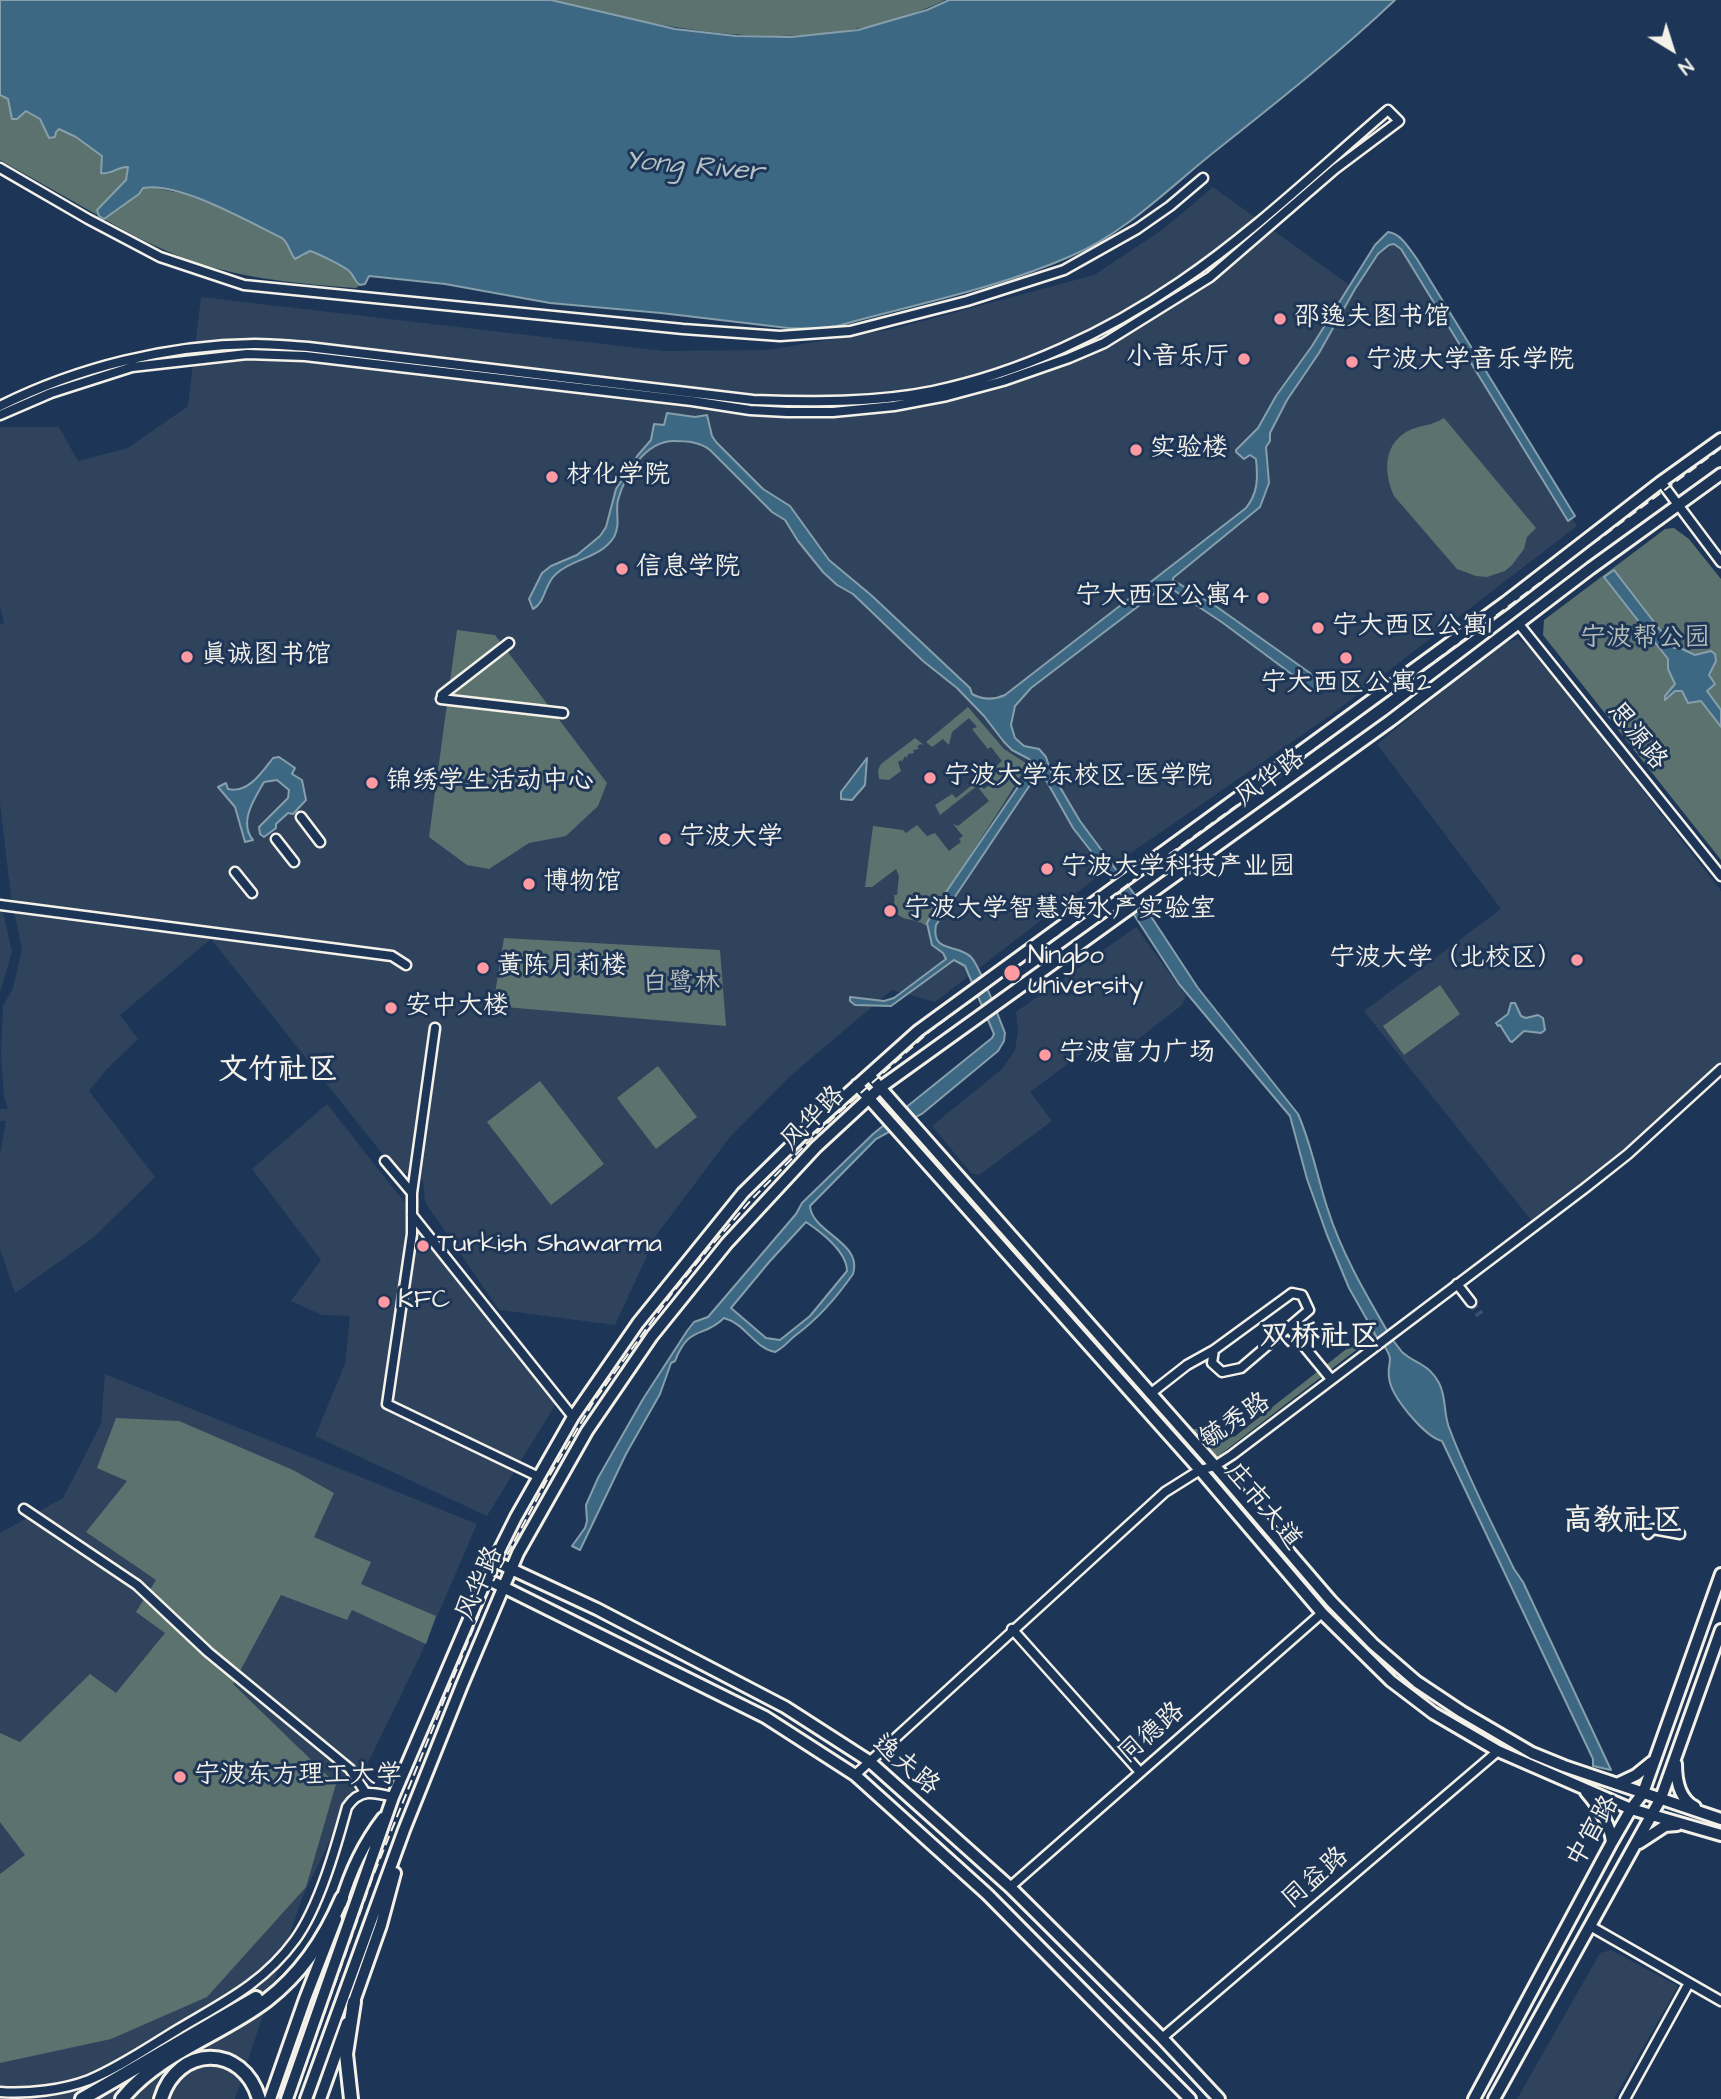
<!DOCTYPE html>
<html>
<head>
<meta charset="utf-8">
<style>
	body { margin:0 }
	#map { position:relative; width:1721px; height:2099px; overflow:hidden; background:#1d3557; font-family:"Architects Daughter",sans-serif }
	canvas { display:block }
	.north { position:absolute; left:1637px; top:14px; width:70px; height:70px; -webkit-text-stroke:5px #1d3557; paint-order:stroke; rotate:142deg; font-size:19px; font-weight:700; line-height:28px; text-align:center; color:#f4f1e8 }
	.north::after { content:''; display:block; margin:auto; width:24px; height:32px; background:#f4f1e8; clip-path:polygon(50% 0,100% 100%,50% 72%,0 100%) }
</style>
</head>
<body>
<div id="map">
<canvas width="1721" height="2099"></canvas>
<div class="north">N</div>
</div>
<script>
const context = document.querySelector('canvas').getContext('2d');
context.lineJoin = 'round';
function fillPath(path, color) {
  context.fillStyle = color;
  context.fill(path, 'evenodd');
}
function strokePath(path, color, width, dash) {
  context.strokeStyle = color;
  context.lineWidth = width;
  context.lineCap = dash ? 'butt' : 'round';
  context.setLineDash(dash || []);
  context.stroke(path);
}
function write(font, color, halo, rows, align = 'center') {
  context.font = font + ' "Architects Daughter","LXGW WenKai TC",sans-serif';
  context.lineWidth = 6;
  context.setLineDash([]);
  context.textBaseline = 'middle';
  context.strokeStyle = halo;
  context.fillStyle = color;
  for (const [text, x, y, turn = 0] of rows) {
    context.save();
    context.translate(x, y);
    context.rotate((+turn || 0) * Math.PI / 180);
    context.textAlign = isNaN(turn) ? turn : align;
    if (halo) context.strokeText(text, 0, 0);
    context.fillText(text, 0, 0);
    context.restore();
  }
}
fillPath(new Path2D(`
	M 1213,187 L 1355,289 L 1379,255 L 1396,242 L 1410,255 L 1577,526 L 1331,715 L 1109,868 L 935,1002 L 892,990 L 789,1077 L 730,1137 L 657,1234 L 615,1325 L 499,1310 L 425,1202 L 423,1180 L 412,1174 L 396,1171 L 211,939 L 120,1015 L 138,1039 L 106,1070 L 89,1091 L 155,1177 L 94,1237 L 15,1293 L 0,1249 L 0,1154 L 6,1121 L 0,1121 L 0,1109 L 8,1109 L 4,1097 L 1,1055 L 3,1006 L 13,988 L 22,949 L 11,897 L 0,803 L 0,624 L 4,623 L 0,606 L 0,427 L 59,427 L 78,461 L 128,448 L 188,406 L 201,297 L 664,351 L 767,350 L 893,329 L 1094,275 L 1162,230 Z
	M 1518,639 L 1534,650 L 1721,891 L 1721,1062 L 1634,1142 L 1531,1220 L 1364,1011 L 1501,909 L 1377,744 L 1503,643 Z
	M 0,912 L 3,912 L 12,952 L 0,992 Z
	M 1136,927 L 1186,996 L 1182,1005 L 1110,1061 L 1096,1043 L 1030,1092 L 1052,1121 L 979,1175 L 971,1173 L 932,1126 L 1002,1069 L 1015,1050 L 1018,1031 L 1016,1012 Z
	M 327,1104 L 393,1188 L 453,1259 L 560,1397 L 487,1516 L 315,1436 L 345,1364 L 350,1316 L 322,1315 L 291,1301 L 321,1260 L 252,1169 Z
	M 105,1374 L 477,1524 L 420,1656 L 302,1898 L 235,2099 L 0,2099 L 0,1533 L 63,1498 L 101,1424 Z
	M 1611,1950 L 1678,1986 L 1614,2099 L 1517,2099 L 1600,1953 Z`), '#30435d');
fillPath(new Path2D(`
	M 552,0 L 945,0 C 820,60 681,34 552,0 Z
	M 0,95 L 8,99 L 17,119 L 26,110 L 40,119 L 46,133 L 59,129 L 76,137 L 102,156 L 101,168 L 109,174 L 122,166 L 128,167 L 126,180 L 98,209 L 99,216 L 0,160 Z
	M 151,187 L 184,194 L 224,209 L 282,238 L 291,249 L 302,257 L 310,251 C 318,253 346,266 350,272 C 355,277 354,281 360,285 L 356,288 C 301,284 245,279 192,261 C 161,250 132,235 104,219 L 139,194 L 143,188 Z
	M 1444,418 L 1536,528 L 1527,537 L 1524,549 L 1512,565 L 1505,571 L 1487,577 L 1476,576 L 1457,569 L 1394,496 C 1383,471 1383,442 1412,429 C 1424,425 1433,425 1444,418 Z
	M 1674,528 L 1689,539 L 1721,579 L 1721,860 L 1543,635 L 1544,620 L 1665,529 Z
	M 457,630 L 495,635 L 607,783 L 598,806 L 566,836 L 529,843 L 489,869 L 467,865 L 429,837 Z
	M 968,707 L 1004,749 L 1032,767 L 1027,765 C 995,820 958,871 926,926 C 915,916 897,924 894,906 C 894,902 895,899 894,895 L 897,895 L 899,876 L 896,869 L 872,887 L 865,887 L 873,826 L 903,830 L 906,833 L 917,825 L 927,836 L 935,833 L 949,851 L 961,842 L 959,839 L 963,836 L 953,824 L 958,826 L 989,801 L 977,786 L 940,815 L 935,805 L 952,794 L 956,798 L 976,782 L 984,789 L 994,782 L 998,785 L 990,777 L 998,771 L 994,768 L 1002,761 L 991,747 L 988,749 L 972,729 L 977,727 L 969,718 L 952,732 L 949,745 L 943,739 L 932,747 L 926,742 Z
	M 915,738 L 924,745 L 920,744 L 917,747 L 919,749 L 913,750 L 914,753 L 908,754 L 907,758 L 905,756 L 902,762 L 901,760 L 898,762 L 901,771 L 889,780 L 879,779 L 878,770 L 881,764 Z
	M 504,938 L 720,950 L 726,1026 L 493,1006 Z
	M 1440,985 L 1460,1014 L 1404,1055 L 1383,1026 Z
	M 658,1066 L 697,1117 L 656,1149 L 617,1098 Z
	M 540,1081 L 604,1164 L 551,1205 L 487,1122 Z
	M 912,1132 L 1199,1460 L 1198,1462 L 911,1134 Z
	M 1372,1329 L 1377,1337 L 1368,1341 L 1217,1457 L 1169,1405 L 1193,1429 L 1209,1429 L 1213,1434 L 1218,1430 L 1232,1432 L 1234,1437 Z
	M 116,1418 L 179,1421 L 293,1470 L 334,1493 L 314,1537 L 371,1562 L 361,1584 L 436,1616 L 426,1644 L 352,1610 L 347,1620 L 281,1595 L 233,1684 L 336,1784 L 306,1887 L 207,1997 L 111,2039 L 0,2063 L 0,1874 L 25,1855 L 0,1822 L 0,1733 L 20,1742 L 90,1674 L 116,1693 L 165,1633 L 136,1612 L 156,1580 L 86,1532 L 127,1481 L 97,1468 Z`), '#5c726e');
const water = new Path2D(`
	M 0,0 L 551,0 L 675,29 L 736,36 L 791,37 L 858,30 L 927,10 L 949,0 L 1395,0 C 1336,56 1272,106 1208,157 C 1165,192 1123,234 1071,256 C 996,289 916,304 837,326 L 817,329 L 788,328 L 661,313 L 550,303 L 445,284 L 369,276 L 365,284 L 360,285 C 354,281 355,277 350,272 C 346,267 317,253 310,251 L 295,259 C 289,252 290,245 282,238 C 249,222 178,181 143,188 L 139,194 L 104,219 L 99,216 L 97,210 L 126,180 L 128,167 C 118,166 112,175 101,173 L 102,156 L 76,137 L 59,129 L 56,132 L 55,137 L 49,138 L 40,119 L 26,111 L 17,119 L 12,119 L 8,99 L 0,95 Z
	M 1388,232 C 1401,233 1410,250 1417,259 L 1575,516 L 1568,521 L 1401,249 L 1394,244 L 1389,245 L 1378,254 L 1355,289 L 1319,353 L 1287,400 L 1270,433 L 1270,441 L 1266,447 L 1269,483 L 1260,507 L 1173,578 L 1173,580 L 1217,607 L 1310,673 L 1320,690 L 1317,693 L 1223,623 L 1166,585 L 1031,688 L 1015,706 L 1011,725 L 1015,738 L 1024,746 L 1039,749 L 1046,757 L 1051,772 L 1080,821 L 1152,918 L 1198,988 L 1298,1114 C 1311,1143 1317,1176 1327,1207 C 1341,1252 1365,1293 1389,1334 L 1379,1341 L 1349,1288 L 1327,1235 L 1307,1179 L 1290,1116 L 1179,984 L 1101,864 L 1073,828 L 1042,773 L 1038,773 L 936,925 C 931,954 957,943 971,957 C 980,966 999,1018 1005,1033 L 1004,1041 L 998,1051 L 923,1113 L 876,1139 L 810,1206 C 812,1233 863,1242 853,1274 C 837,1297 819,1318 796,1335 C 788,1341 785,1347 775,1352 C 754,1348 746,1324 724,1318 C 703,1339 689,1324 675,1361 L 671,1363 L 660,1394 L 626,1454 L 580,1550 L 572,1546 L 585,1528 L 587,1521 L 586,1505 L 598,1478 L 643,1399 L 687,1331 L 694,1322 L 708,1317 L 796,1214 L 802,1203 L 873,1134 L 992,1038 L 994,1034 L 965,966 L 954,960 L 891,1006 L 855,1005 L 850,1001 L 850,997 L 884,1001 L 894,998 L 946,959 L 943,953 L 932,945 L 927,923 L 944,895 L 1033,765 L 1029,759 L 1012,750 L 1004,742 L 984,716 L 957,688 L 923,661 L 853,594 L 837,585 L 823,572 L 798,541 L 785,520 L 772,512 L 710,450 C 700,442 687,441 674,441 C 645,441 625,475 618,500 C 615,512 621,524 614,537 C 600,559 573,558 556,574 C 544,584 546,602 533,609 L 529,599 L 542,573 L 551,566 L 577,555 L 600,536 L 606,527 L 616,489 L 638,455 L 651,440 L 654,424 L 664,425 L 667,413 L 695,417 L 707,415 L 712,436 L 716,442 L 763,489 L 790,506 L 829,560 L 871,595 L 970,688 L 972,694 C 983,700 994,700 1005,695 L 1246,508 C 1258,493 1258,478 1256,459 L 1250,455 L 1244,459 L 1236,452 L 1236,450 L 1258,428 L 1276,396 L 1312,346 L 1375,245 ZM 806,1222 C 821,1232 847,1252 847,1271 L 810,1316 L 780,1340 L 766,1338 L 731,1308 L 770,1261 Z
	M 1614,570 L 1674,648 L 1680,648 L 1695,655 L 1711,651 L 1715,654 L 1716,661 L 1709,675 L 1715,684 L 1707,691 L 1721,710 L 1721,727 L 1701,701 L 1688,703 L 1682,691 L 1675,691 L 1665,700 L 1665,696 L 1675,684 L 1668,669 L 1668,659 L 1604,577 Z
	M 279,757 L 295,768 L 292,774 L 302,780 L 306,800 L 293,814 L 288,813 L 276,824 L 276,828 L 264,837 L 260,834 L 259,827 L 288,798 L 289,790 L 277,780 L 264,782 C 255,798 238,822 253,840 L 245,842 L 235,807 L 218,787 L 226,783 L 228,789 C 248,794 262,772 273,758 Z
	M 867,758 L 865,785 L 852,800 L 841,799 L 841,792 Z
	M 1511,1003 L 1515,1003 L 1521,1016 L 1526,1018 L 1538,1015 L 1543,1018 L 1545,1030 L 1541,1033 L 1524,1031 L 1512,1042 L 1510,1041 L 1500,1025 L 1498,1026 L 1496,1023 L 1508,1014 Z
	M 1392,1339 C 1395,1343 1399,1348 1402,1352 C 1415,1364 1428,1363 1439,1383 C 1447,1398 1443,1415 1450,1430 C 1468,1478 1492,1523 1514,1569 L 1523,1582 L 1611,1770 L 1593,1766 L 1593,1759 L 1442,1441 C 1425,1437 1390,1396 1389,1377 C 1387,1362 1395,1361 1384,1346 Z`);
fillPath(water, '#3d6883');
strokePath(water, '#869fab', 2);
strokePath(new Path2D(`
	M 1471,1302 L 1480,1315`), '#3d516d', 8, [8, 4]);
const minor = new Path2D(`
	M 0,168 L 88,219 L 160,257 L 244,285 L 683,329 L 780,336 L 850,331 L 967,301 L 1064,270 L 1137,229 L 1170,206 L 1203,178
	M 0,406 C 78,367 168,345 255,344 C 272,344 291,346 308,347 L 753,400 C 812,402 874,403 933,391 C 1020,373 1107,332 1180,282 C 1254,232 1320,168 1388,110 L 1399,121 L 1335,169 L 1210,277 L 1104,343 L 1069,358 L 1003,381 L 947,396 L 894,406 L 833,412 L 787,412 L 750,410 L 692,401 L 305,356 L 247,354 L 132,367 L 51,393 L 0,415
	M 1661,482 L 1721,562
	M 1518,623 L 1721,876
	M 442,695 L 509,643
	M 441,699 L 563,713
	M 301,817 L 320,842
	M 276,839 L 294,862
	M 235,872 L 252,893
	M 0,905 L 392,956 L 406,965
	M 385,1161 L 412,1193 L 435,1028
	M 412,1193 L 412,1234 L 387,1404 L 537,1476
	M 412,1215 L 573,1417
	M 1457,1284 L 1471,1302
	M 1289,1328 L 1331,1379
	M 1150,1394 L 1187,1365 L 1214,1350 L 1292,1293 L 1302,1295 L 1309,1310 L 1241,1368 L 1222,1372 L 1212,1363 L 1214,1350
	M 24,1509 L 137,1585 L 208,1652 L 350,1769 L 365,1792
	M 1648,1534 L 1653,1529 L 1680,1534
	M 1012,1629 L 1140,1772
	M 855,1775 L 1165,1492 L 1200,1470 L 1215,1466 L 1232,1455 L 1585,1188 L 1628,1154 L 1721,1069
	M 1010,1887 L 1322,1613
	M 1590,1926 L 1721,2001
	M 1162,2038 L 1498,1751
	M 0,2092 C 28,2094 63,2090 89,2080 C 120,2067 149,2047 177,2030 C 222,2003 263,1984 295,1940 C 319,1907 336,1847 347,1807 C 360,1788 374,1792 393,1797
	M 1625,2099 L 1689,1983`);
const major = new Path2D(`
	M 869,1075 L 1215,1466 L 1331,1601 L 1373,1644 L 1417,1682 L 1462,1712 L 1532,1753 L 1564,1766 L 1721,1819
	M 857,1085 L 1200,1470 L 1322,1613 L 1391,1681 L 1433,1713 L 1498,1751 L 1631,1809 L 1721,1835
	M 494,1561 L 597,1609 L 785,1707 L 869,1761 L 1010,1887 L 1162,2038 L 1219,2099
	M 487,1579 L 765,1717 L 855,1775 L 987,1894 L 1190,2099
	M 1676,1764 C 1676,1781 1679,1799 1695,1807
	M 1617,1784 L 1636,1775 L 1652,1762
	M 1586,1792 C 1598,1806 1610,1823 1612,1842
	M 1639,1843 L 1665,1826 L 1677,1825
	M 341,1903 C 350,1872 363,1844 383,1818
	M 352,2007 L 381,1925 L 395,1873
	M 270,2099 L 305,1999 L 336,1919
	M 287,2099 L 393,1797 L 494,1561 L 516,1517 L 573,1417 L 638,1323 L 743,1193 L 803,1134 L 918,1031 L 1506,602 L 1661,482 L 1721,439
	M 306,2099 L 404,1830 L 462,1685 L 518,1553 L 587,1431 L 652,1336 L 727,1243 L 816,1147 L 881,1087 L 1390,721 L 1591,568 L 1721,474
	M 320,2099 L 347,2023
	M 1474,2099 L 1612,1842 L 1631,1809 L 1643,1793 L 1721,1574
	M 1494,2099 L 1661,1798 L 1721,1630`);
const highway = new Path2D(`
	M 82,2099 L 256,1998
	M 122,2099 C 160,2052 220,2036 267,2000 C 302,1973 325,1938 342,1898
	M 161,2099 C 177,2045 243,2043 259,2099
	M 351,2099 L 346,2054 L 354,2002`);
strokePath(minor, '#f4f1e8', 13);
strokePath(major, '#f4f1e8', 16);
strokePath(highway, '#f4f1e8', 18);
strokePath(minor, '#1d3557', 8);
strokePath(major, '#1d3557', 10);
strokePath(highway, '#1d3557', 12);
strokePath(new Path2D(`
	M 294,2099 L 373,1876 L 490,1587 L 548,1478 L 594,1401 L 673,1292 L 711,1246 L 752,1199 L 824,1126 L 930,1031 L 1153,866 L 1387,697 L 1721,448`), '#f4f1e8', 2, [10, 5]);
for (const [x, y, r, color] of [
	[1280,319,7,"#ff9aa2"],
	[1244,359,7,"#ff9aa2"],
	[1352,362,7,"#ff9aa2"],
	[1136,450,7,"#ff9aa2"],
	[552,477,7,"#ff9aa2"],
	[622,569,7,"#ff9aa2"],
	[1263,598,7,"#ff9aa2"],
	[1318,628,7,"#ff9aa2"],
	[187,657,7,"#ff9aa2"],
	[1346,658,7,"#ff9aa2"],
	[930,778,7,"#ff9aa2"],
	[372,783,7,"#ff9aa2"],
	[665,839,7,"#ff9aa2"],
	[1047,869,7,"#ff9aa2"],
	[529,884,7,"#ff9aa2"],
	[890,911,7,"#ff9aa2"],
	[1577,960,7,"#ff9aa2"],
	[483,968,7,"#ff9aa2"],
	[1012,973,9,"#ff9aa2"],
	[391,1008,7,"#ff9aa2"],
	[1045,1055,7,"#ff9aa2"],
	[423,1246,7,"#ff9aa2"],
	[384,1302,7,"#ff9aa2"],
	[180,1777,7,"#ff9aa2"]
]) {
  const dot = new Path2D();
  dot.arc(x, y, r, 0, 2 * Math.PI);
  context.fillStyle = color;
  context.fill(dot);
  strokePath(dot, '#1d3557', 2.5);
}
write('26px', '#f4f1e8', '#1d3557', [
	["邵逸夫图书馆",1294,319],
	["小音乐厅",1230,359,"right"],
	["宁波大学音乐学院",1366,362],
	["实验楼",1150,450],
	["材化学院",566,477],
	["信息学院",636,569],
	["宁大西区公寓4",1249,598,"right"],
	["宁大西区公寓1",1332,628],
	["真诚图书馆",201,657],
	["宁大西区公寓2",1346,685,"center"],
	["宁波大学东校区-医学院",944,778],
	["锦绣学生活动中心",386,783],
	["宁波大学",679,839],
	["宁波大学科技产业园",1061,869],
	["博物馆",543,884],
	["宁波大学智慧海水产实验室",904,911],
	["Ningbo",1028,958],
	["University",1028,988],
	["宁波大学（北校区）",1563,960,"right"],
	["黄陈月莉楼",497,968],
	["安中大楼",405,1008],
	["宁波富力广场",1059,1055],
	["Turkish Shawarma",437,1246],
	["KFC",398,1302],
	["宁波东方理工大学",194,1777]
], 'left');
write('26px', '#b7beb7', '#1d3557', [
	["宁波帮公园",1645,640],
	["白鹭林",681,985]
]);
write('26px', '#f4f1e8', '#1d3557', [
	["思源路",1636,737,51],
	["风华路",1271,779,-36],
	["风华路",814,1119,-45],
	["毓秀路",1236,1422,-34],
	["庄市大道",1262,1507,50],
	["风华路",481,1584,-66],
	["同德路",1152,1734,-41],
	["逸夫路",905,1766,40],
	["中官路",1594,1832,-60],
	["同益路",1316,1879,-41]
]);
write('italic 28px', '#b4c1c5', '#1d3557', [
	["Yong River",694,168,5]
]);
write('bold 30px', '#f4f1e8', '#1d3557', [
	["文竹社区",278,1072],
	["双桥社区",1320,1339],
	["高教社区",1623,1523]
]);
</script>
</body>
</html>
